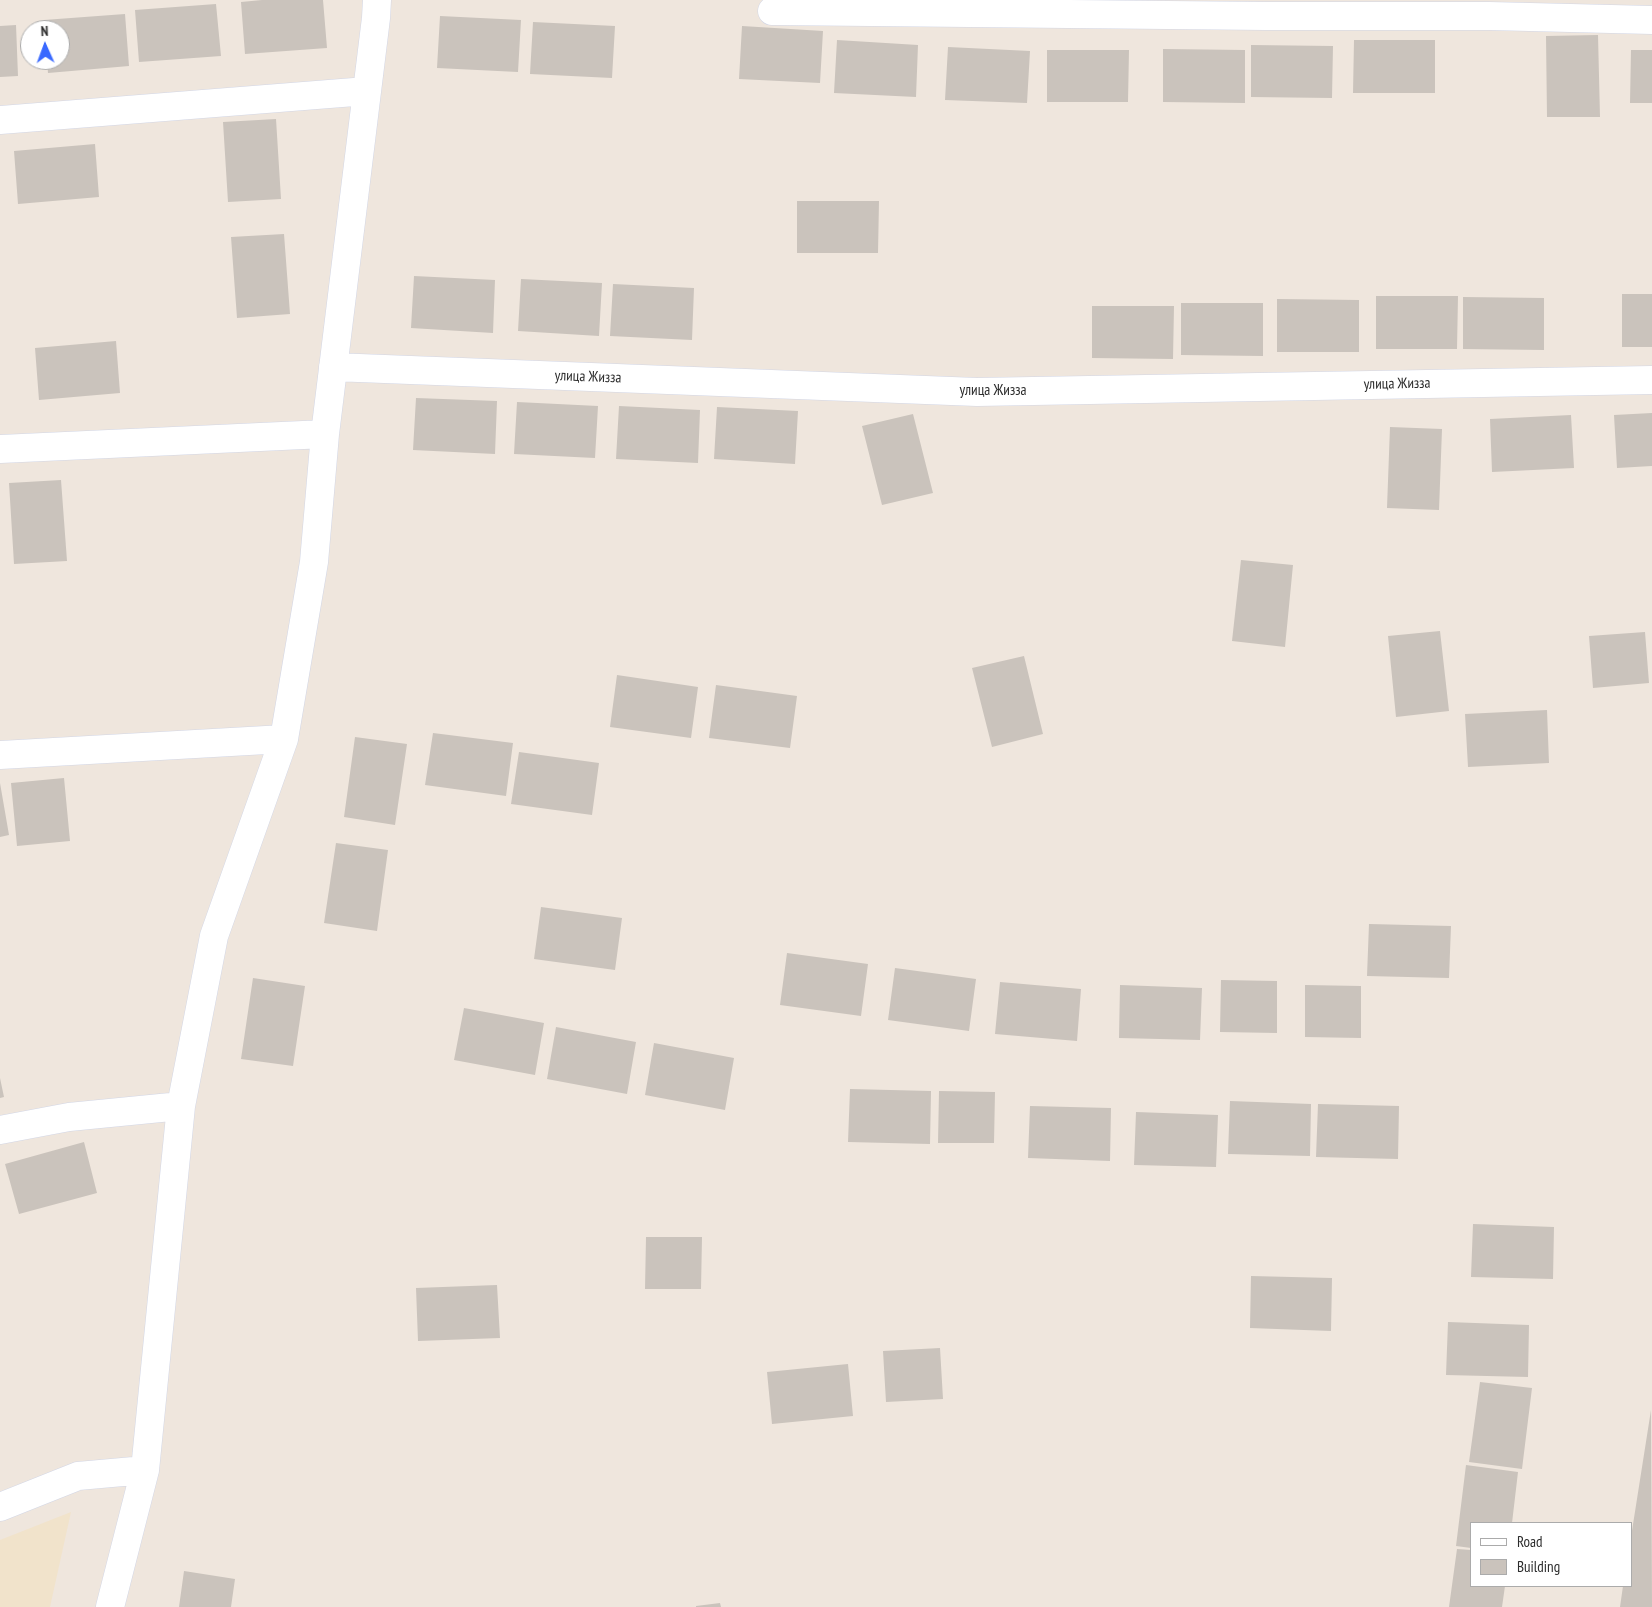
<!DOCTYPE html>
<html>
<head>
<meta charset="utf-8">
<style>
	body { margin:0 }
	#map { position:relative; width:1652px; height:1607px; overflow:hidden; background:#efe6dd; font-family:"PT Sans Narrow",sans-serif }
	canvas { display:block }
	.legend { position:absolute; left:1470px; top:1522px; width:162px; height:65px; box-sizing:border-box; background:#fff; border:1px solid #ababab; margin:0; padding:6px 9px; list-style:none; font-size:15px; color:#2c2c2c }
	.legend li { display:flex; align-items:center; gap:10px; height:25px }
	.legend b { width:25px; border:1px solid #ababab }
	.north { position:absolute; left:20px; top:20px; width:50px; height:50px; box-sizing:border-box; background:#fff; border:1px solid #ababab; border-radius:50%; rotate:358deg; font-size:14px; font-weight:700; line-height:20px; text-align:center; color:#2c2c2c }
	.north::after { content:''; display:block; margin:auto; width:18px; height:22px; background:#3969ff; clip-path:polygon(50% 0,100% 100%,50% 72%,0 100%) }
</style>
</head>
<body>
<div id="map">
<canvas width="1652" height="1607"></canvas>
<ul class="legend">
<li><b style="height:6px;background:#fff"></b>Road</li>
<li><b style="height:14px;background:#cac3bc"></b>Building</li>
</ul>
<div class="north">N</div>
</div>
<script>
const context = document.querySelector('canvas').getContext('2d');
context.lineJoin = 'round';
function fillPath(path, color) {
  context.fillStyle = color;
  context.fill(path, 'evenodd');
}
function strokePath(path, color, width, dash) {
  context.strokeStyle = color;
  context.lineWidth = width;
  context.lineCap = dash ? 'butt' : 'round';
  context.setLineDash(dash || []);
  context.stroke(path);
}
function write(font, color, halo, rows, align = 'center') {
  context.font = font + ' "PT Sans Narrow",sans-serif';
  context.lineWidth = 4;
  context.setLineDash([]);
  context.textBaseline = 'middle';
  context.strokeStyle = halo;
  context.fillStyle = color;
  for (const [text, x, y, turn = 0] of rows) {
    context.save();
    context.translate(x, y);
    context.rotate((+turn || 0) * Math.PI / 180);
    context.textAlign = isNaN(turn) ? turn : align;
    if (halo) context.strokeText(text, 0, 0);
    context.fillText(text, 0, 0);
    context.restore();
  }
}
fillPath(new Path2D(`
	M 71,1512 L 50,1607 L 0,1607 L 0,1540 Z`), '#f1e3cb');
fillPath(new Path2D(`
	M 262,0 L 323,0 L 327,48 L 245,54 L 241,2 Z
	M 216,4 L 221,56 L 139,62 L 135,10 Z
	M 125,14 L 129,66 L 48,73 L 47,60 L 60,60 L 60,30 L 44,30 L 44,20 Z
	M 440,16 L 521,20 L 518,72 L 437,68 Z
	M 533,22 L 615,26 L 612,78 L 530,74 Z
	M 16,25 L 18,76 L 0,77 L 0,26 Z
	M 742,26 L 823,31 L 820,83 L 739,79 Z
	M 1598,35 L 1600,117 L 1547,117 L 1546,36 Z
	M 837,40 L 918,45 L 916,97 L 834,93 Z
	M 1354,40 L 1435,40 L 1435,93 L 1353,93 Z
	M 1251,45 L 1333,46 L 1332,98 L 1251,97 Z
	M 948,47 L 1030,51 L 1027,103 L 945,100 Z
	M 1163,49 L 1245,50 L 1245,103 L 1163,102 Z
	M 1047,50 L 1129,50 L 1128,102 L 1047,102 Z
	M 1631,50 L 1652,50 L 1652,103 L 1630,103 Z
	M 276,119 L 281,199 L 228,202 L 223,122 Z
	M 95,144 L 99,197 L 18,204 L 14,151 Z
	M 797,201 L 879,201 L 878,253 L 797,253 Z
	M 284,234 L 290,314 L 237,318 L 231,237 Z
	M 414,276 L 495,280 L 493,333 L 411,328 Z
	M 521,279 L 602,283 L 599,336 L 518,331 Z
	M 613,284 L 694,288 L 692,340 L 610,336 Z
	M 1622,294 L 1652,294 L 1652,347 L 1622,347 Z
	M 1376,296 L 1458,296 L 1457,349 L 1376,349 Z
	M 1463,297 L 1544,298 L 1544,350 L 1463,349 Z
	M 1277,299 L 1359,300 L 1359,352 L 1277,352 Z
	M 1181,303 L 1263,303 L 1263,356 L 1181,355 Z
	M 1092,306 L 1174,306 L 1173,359 L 1092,358 Z
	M 116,341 L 120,393 L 39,400 L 35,348 Z
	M 416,398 L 497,401 L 495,454 L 413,450 Z
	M 517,402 L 598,406 L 595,458 L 514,454 Z
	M 619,406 L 700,410 L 698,463 L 616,459 Z
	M 717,407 L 798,411 L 795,464 L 714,459 Z
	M 1652,413 L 1652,466 L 1617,468 L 1614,415 Z
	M 913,414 L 933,493 L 882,505 L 862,426 Z
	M 1571,415 L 1574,468 L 1492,472 L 1490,419 Z
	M 1390,427 L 1442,429 L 1439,510 L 1387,508 Z
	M 61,480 L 67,561 L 14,564 L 9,483 Z
	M 1241,560 L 1293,565 L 1285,647 L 1232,641 Z
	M 1440,631 L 1449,711 L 1396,717 L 1388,636 Z
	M 1645,632 L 1649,683 L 1593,688 L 1589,636 Z
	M 1024,656 L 1043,734 L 992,747 L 972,668 Z
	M 617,675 L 698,687 L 691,738 L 610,727 Z
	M 716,685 L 797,696 L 790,748 L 709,738 Z
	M 1547,710 L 1549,763 L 1468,767 L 1465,714 Z
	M 433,733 L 513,743 L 506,796 L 425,785 Z
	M 355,737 L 407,744 L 395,825 L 344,817 Z
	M 519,752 L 599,763 L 592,815 L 511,804 Z
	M 64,778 L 70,841 L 17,846 L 11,783 Z
	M 0,783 L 9,835 L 0,837 Z
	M 336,843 L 388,850 L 377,931 L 324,923 Z
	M 541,907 L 622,918 L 615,970 L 534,959 Z
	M 1369,924 L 1451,926 L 1449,978 L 1367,976 Z
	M 787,953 L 868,964 L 861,1016 L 780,1005 Z
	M 895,968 L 976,979 L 969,1031 L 888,1020 Z
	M 253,978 L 305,986 L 293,1066 L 241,1059 Z
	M 1221,980 L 1277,981 L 1277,1033 L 1220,1032 Z
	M 1000,982 L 1081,989 L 1077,1041 L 995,1034 Z
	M 1120,985 L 1202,988 L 1200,1040 L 1119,1038 Z
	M 1305,985 L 1361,986 L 1361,1038 L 1305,1037 Z
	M 464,1008 L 544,1023 L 535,1075 L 454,1060 Z
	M 556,1027 L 636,1042 L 627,1094 L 547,1079 Z
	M 654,1043 L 734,1058 L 725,1110 L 645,1095 Z
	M 0,1078 L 4,1097 L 0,1098 Z
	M 850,1089 L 931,1091 L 930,1144 L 848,1142 Z
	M 939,1091 L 995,1092 L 994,1143 L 938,1143 Z
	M 1230,1101 L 1311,1104 L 1310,1156 L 1228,1154 Z
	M 1318,1104 L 1399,1106 L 1398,1159 L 1316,1157 Z
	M 1030,1106 L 1111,1108 L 1110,1161 L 1028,1158 Z
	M 1136,1112 L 1218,1115 L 1216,1167 L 1134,1165 Z
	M 84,1142 L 97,1193 L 19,1214 L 5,1164 Z
	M 1473,1224 L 1554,1227 L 1553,1279 L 1471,1277 Z
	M 646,1237 L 702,1237 L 701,1289 L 645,1289 Z
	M 1251,1276 L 1332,1278 L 1331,1331 L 1250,1328 Z
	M 497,1285 L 500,1338 L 418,1341 L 416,1288 Z
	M 1448,1322 L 1529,1325 L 1528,1377 L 1446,1375 Z
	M 940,1348 L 943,1399 L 886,1402 L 883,1351 Z
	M 848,1364 L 853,1416 L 772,1424 L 767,1372 Z
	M 1480,1382 L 1532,1388 L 1522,1469 L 1469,1462 Z
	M 1651,1410 L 1652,1607 L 1620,1607 L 1623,1586 L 1631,1586 L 1631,1537 Z
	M 1466,1465 L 1518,1472 L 1512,1523 L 1471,1523 L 1471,1548 L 1456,1546 Z
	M 1457,1549 L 1471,1550 L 1471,1586 L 1505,1586 L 1502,1607 L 1449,1607 Z
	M 184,1571 L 235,1579 L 231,1607 L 179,1607 Z
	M 720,1603 L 721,1607 L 696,1607 L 696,1606 Z`), '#cac3bc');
const minor = new Path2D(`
	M 772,11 L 1266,16 L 1489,16 L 1652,20
	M 0,120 L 367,91
	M 333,367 L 977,392 L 1652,380
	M 0,449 L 325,434
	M 0,755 L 284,739
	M 0,1130 L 69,1117 L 181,1106
	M 0,1507 L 78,1476 L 145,1470
	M 110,1607 L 145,1470 L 181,1106 L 214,936 L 284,739 L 314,562 L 325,434 L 376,18 L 377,0`);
strokePath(minor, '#d2d6e5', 29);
strokePath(minor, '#fff', 28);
write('15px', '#2c2c2c', '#fff', [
	["улица Жизза",588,377,2],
	["улица Жизза",1397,384,-1],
	["улица Жизза",993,391]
]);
</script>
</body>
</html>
